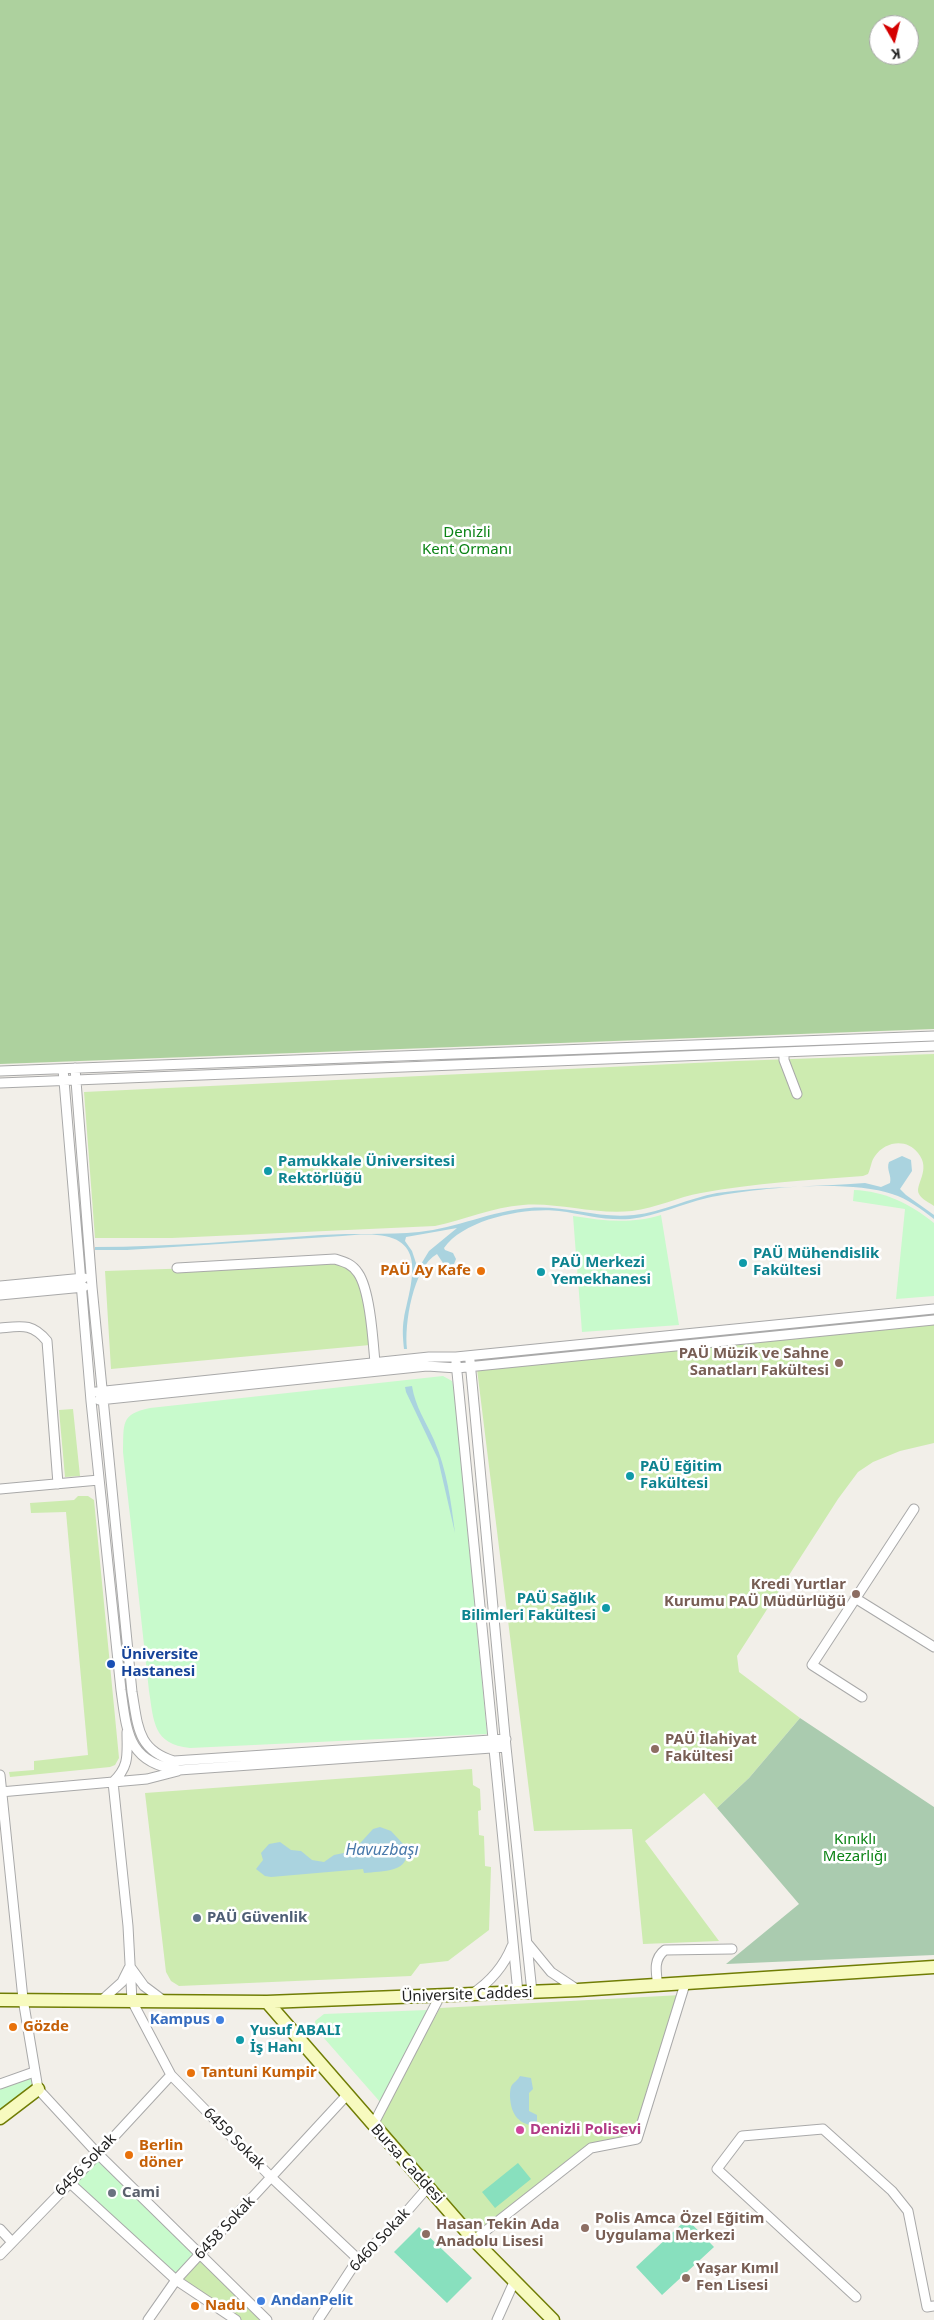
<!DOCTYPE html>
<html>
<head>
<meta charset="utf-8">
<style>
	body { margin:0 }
	#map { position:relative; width:934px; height:2320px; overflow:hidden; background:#f2efe9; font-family:"Noto Sans",sans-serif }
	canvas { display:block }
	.north { position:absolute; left:869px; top:15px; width:50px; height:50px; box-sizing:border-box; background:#fff; border:1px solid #a7a7a7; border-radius:50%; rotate:172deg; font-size:14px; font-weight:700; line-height:20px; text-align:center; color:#222 }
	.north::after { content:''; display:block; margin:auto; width:18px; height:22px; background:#d40000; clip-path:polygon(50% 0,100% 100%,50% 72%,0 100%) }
</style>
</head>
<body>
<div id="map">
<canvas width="934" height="2320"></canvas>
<div class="north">K</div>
</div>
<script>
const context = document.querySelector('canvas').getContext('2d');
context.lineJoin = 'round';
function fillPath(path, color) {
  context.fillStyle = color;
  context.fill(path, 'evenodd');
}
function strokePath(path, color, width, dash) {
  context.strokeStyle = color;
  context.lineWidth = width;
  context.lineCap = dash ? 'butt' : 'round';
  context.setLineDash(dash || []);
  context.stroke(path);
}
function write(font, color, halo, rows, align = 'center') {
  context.font = font + ' "Noto Sans",sans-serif';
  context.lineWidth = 5;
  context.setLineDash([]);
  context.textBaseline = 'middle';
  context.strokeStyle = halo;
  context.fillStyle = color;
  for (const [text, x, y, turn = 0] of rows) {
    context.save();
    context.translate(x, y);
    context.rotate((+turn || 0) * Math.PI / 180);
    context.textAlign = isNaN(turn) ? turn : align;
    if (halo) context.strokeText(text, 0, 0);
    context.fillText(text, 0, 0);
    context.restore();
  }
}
fillPath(new Path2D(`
	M 934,1054 L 934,1206 C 930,1203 921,1199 919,1194 C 914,1185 932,1170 918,1153 C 907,1138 885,1141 875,1156 C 871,1161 871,1168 868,1174 L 863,1176 C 809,1180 755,1183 701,1193 C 678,1197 656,1208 632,1211 C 594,1215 558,1202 523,1205 C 493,1207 464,1220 435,1226 L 172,1238 L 95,1238 L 84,1092 L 736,1061 Z
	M 349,1263 L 364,1285 L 370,1345 L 111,1369 L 105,1271 Z
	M 934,1321 L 934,1443 L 900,1451 L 873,1462 L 858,1472 L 838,1499 L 737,1656 L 739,1672 L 800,1718 L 749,1778 L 717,1808 L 704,1793 L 645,1841 L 719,1941 L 643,1944 L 632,1829 L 534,1831 L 477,1369 Z
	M 73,1409 L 80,1476 L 65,1477 L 59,1410 Z
	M 78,1496 L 88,1496 L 94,1500 L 119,1758 L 115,1765 L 110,1767 L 10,1777 L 9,1772 L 34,1770 L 34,1761 L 88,1755 L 66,1512 L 31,1513 L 30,1503 L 74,1500 Z
	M 472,1769 L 473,1785 L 480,1789 L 481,1810 L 478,1811 L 479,1835 L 484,1836 L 485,1866 L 491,1867 L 489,1930 L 448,1961 L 420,1964 L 411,1976 L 179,1986 L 171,1981 L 166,1972 L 145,1793 Z
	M 681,1995 L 637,2139 L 591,2148 L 474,2240 L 373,2125 L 440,2008 Z
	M 200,2254 L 269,2320 L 237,2320 L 176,2281 Z`), '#cdebb0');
fillPath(new Path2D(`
	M 0,0 L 934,0 L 934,1029 L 0,1064 ZM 879,25 L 909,25 L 909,55 L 879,55 Z`), '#add19e');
fillPath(new Path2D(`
	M 800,1718 L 934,1807 L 934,1955 L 726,1964 L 799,1904 L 717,1808 L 749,1778 Z`), '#aacbaf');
fillPath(new Path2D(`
	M 854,1190 C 884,1191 911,1204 934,1223 L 934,1296 L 896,1299 L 905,1209 L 853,1201 Z
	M 661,1215 L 679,1325 L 582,1332 L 573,1216 C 605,1221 631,1224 661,1215 Z
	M 443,1376 L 452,1381 L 454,1389 L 487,1734 L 190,1748 C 153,1744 154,1722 149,1691 L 123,1452 C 124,1424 120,1414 150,1408 Z
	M 428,2010 L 381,2103 L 316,2029 L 315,2021 L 324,2014 Z
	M 34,2072 L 38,2089 L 0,2118 L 0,2084 Z
	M 98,2154 L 200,2254 L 176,2280 L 70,2183 Z`), '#c8facc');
fillPath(new Path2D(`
	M 518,2163 L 531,2179 L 495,2208 L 482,2192 Z
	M 687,2219 L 714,2247 L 662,2295 L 636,2267 Z
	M 419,2227 L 472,2278 L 447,2303 L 394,2252 Z`), '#88e0be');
fillPath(new Path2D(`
	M 902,1156 L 911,1160 L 912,1171 L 900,1189 L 906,1195 L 934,1215 L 934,1219 C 921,1209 908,1199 892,1194 C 848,1179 753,1188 707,1198 C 681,1204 657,1216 630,1219 C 605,1221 583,1214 559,1211 C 526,1207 464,1219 444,1248 L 445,1250 L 453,1253 L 456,1259 L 454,1264 L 445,1266 L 437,1254 C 413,1267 404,1325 407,1349 L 404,1349 C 403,1339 402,1329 404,1318 C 410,1286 429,1239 377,1235 C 366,1234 353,1235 342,1236 L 127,1250 L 95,1250 L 95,1247 C 171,1247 246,1240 321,1235 C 354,1233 387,1235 419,1232 C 457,1228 491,1211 529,1208 C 565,1205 598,1219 634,1215 C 663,1212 689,1198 717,1193 C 767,1186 816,1187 865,1183 L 881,1187 L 890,1183 C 892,1175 886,1170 889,1162 ZM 457,1228 L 429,1251 L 418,1269 L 412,1251 L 405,1241 L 406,1237 Z
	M 412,1386 C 415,1406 426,1422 434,1440 C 447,1470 451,1501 455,1533 L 438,1459 L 406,1392 L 405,1387 Z
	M 380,1827 L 391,1831 L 406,1847 C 412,1873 382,1871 364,1873 L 363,1869 L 271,1877 L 265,1876 L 256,1869 L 263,1860 L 261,1853 L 269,1844 L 280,1842 L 291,1850 L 301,1851 L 312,1860 L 324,1862 L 334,1855 L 353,1851 L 373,1829 Z
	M 520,2076 L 531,2078 L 533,2089 L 529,2093 L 529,2111 L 537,2115 L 537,2126 C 519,2125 511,2115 510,2097 C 510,2094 510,2088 512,2085 C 514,2082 518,2080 520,2076 Z`), '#aad3df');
const street = new Path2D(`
	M 784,1052 L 784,1060 L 797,1094
	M 75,1068 L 92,1287 L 132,1692 C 138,1726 137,1750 174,1761 L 506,1739
	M 63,1069 L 91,1401 L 121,1690 C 127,1733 128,1763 179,1770 L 506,1747
	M 0,1071 L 934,1036
	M 0,1083 L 934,1046
	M 177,1268 L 335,1259 C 345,1262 352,1264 358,1273 C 370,1290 373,1340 375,1363
	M 0,1286 L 84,1278
	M 0,1295 L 84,1287
	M 0,1328 C 22,1326 32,1323 47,1341 L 58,1484
	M 470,1361 L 506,1747 L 532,1992
	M 456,1362 L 518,1993
	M 96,1392 L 429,1357 L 456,1357 L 934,1309
	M 99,1400 L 427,1366 L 457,1368 L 934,1320
	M 0,1489 L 99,1480
	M 855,1598 L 934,1647
	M 862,1697 L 812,1665 L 914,1509
	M 0,1775 L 23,1999 L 38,2089 L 98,2154 L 267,2320
	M 113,1782 L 128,1926 L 132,2001 L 171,2075 L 271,2177 L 358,2259
	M 113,1782 C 130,1766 127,1754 127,1732
	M 0,1792 L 147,1779 L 178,1771
	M 528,1944 L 551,1972 L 578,1990
	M 131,1968 L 144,1986 L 164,2001
	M 658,1986 C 656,1972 653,1959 665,1950 L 732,1949
	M 472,1994 C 490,1982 504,1966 512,1946
	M 102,2000 L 122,1982 L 129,1968
	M 0,2084 L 34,2072
	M 373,2125 L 440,1996
	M 70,2183 L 176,2280 L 236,2320
	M 0,2229 L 11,2241
	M 474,2240 L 591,2148 L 637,2139 L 685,1984
	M 0,2255 L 98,2154 L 171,2075
	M 856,2297 L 717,2169 L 742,2136 L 823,2129 L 892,2191 L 908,2211 L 927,2307 L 934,2306
	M 148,2320 L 176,2280 L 200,2254 L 347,2095
	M 318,2320 L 358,2259 L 395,2225 L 428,2187
	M 497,2320 L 514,2282`);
const secondary = new Path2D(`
	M 0,2000 L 267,2002 L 578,1990 L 934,1967
	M 267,2002 L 474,2240 L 553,2320
	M 0,2118 L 38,2089`);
strokePath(street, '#a9a9a9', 11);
strokePath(secondary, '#707d05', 15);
strokePath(street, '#fff', 9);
strokePath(secondary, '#f7fabf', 12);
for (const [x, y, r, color] of [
	[268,1171,5,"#0f9aa8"],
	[743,1263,5,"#0f9aa8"],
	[481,1271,5,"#e8710a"],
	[541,1272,5,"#0f9aa8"],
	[839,1363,5,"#8d6e63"],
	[630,1476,5,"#0f9aa8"],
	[856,1594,5,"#8d6e63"],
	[606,1608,5,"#0f9aa8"],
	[111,1664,5,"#1a4fb4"],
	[655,1749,5,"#8d6e63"],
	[197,1918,5,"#5c6f8a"],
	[220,2020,5,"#3f7fe0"],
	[13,2027,5,"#e8710a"],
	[240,2040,5,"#0f9aa8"],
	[191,2073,5,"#e8710a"],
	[520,2130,5,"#d1479c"],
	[129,2155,5,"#e8710a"],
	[112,2193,5,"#6b7280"],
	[585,2228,5,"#8d6e63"],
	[426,2234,5,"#8d6e63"],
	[686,2278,5,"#8d6e63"],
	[261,2301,5,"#3f7fe0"],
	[195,2306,5,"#e8710a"]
]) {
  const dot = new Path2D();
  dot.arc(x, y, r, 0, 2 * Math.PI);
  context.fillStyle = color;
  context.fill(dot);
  strokePath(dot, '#fff', 2);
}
write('15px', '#0c8416', '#fff', [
	["Denizli",467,533],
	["Kent Ormanı",467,550],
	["Kınıklı",855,1840],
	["Mezarlığı",855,1857]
]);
write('bold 15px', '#0d838f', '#fff', [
	["Pamukkale Üniversitesi",278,1162],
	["Rektörlüğü",278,1179],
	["PAÜ Mühendislik",753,1254],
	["Fakültesi",753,1271],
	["PAÜ Merkezi",551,1263],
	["Yemekhanesi",551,1280],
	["PAÜ Eğitim",640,1467],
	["Fakültesi",640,1484],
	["PAÜ Sağlık",596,1599,"right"],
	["Bilimleri Fakültesi",596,1616,"right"],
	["Yusuf ABALI",250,2031],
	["İş Hanı",250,2048]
], 'left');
write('bold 15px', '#c56008', '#fff', [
	["PAÜ Ay Kafe",471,1271,"right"],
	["Gözde",23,2027],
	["Tantuni Kumpir",201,2073],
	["Berlin",139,2146],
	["döner",139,2163],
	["Nadu",205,2306]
], 'left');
write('bold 15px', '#785e54', '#fff', [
	["PAÜ Müzik ve Sahne",829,1354,"right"],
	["Sanatları Fakültesi",829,1371,"right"],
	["Kredi Yurtlar",846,1585,"right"],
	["Kurumu PAÜ Müdürlüğü",846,1602,"right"],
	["PAÜ İlahiyat",665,1740],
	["Fakültesi",665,1757],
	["Polis Amca Özel Eğitim",595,2219],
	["Uygulama Merkezi",595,2236],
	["Hasan Tekin Ada",436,2225],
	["Anadolu Lisesi",436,2242],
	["Yaşar Kımıl",696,2269],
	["Fen Lisesi",696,2286]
], 'left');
write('bold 15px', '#164399', '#fff', [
	["Üniversite",121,1655],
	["Hastanesi",121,1672]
], 'left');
write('bold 15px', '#4e5e75', '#fff', [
	["PAÜ Güvenlik",207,1918]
], 'left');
write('15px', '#222', '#fff', [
	["Üniversite Caddesi",467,1995,-2],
	["6459 Sokak",234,2139,45],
	["Bursa Caddesi",407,2164,48],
	["6456 Sokak",86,2165,-46],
	["6458 Sokak",225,2228,-47],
	["6460 Sokak",380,2240,-47]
]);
write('bold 15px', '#366cbe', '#fff', [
	["Kampus",210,2020],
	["AndanPelit",271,2301,"left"]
], 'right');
write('bold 15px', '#b23c85', '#fff', [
	["Denizli Polisevi",530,2130]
], 'left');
write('bold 15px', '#5b616d', '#fff', [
	["Cami",122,2193]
], 'left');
write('italic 16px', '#4a7aab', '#fff', [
	["Havuzbaşı",382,1850]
]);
</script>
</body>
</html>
